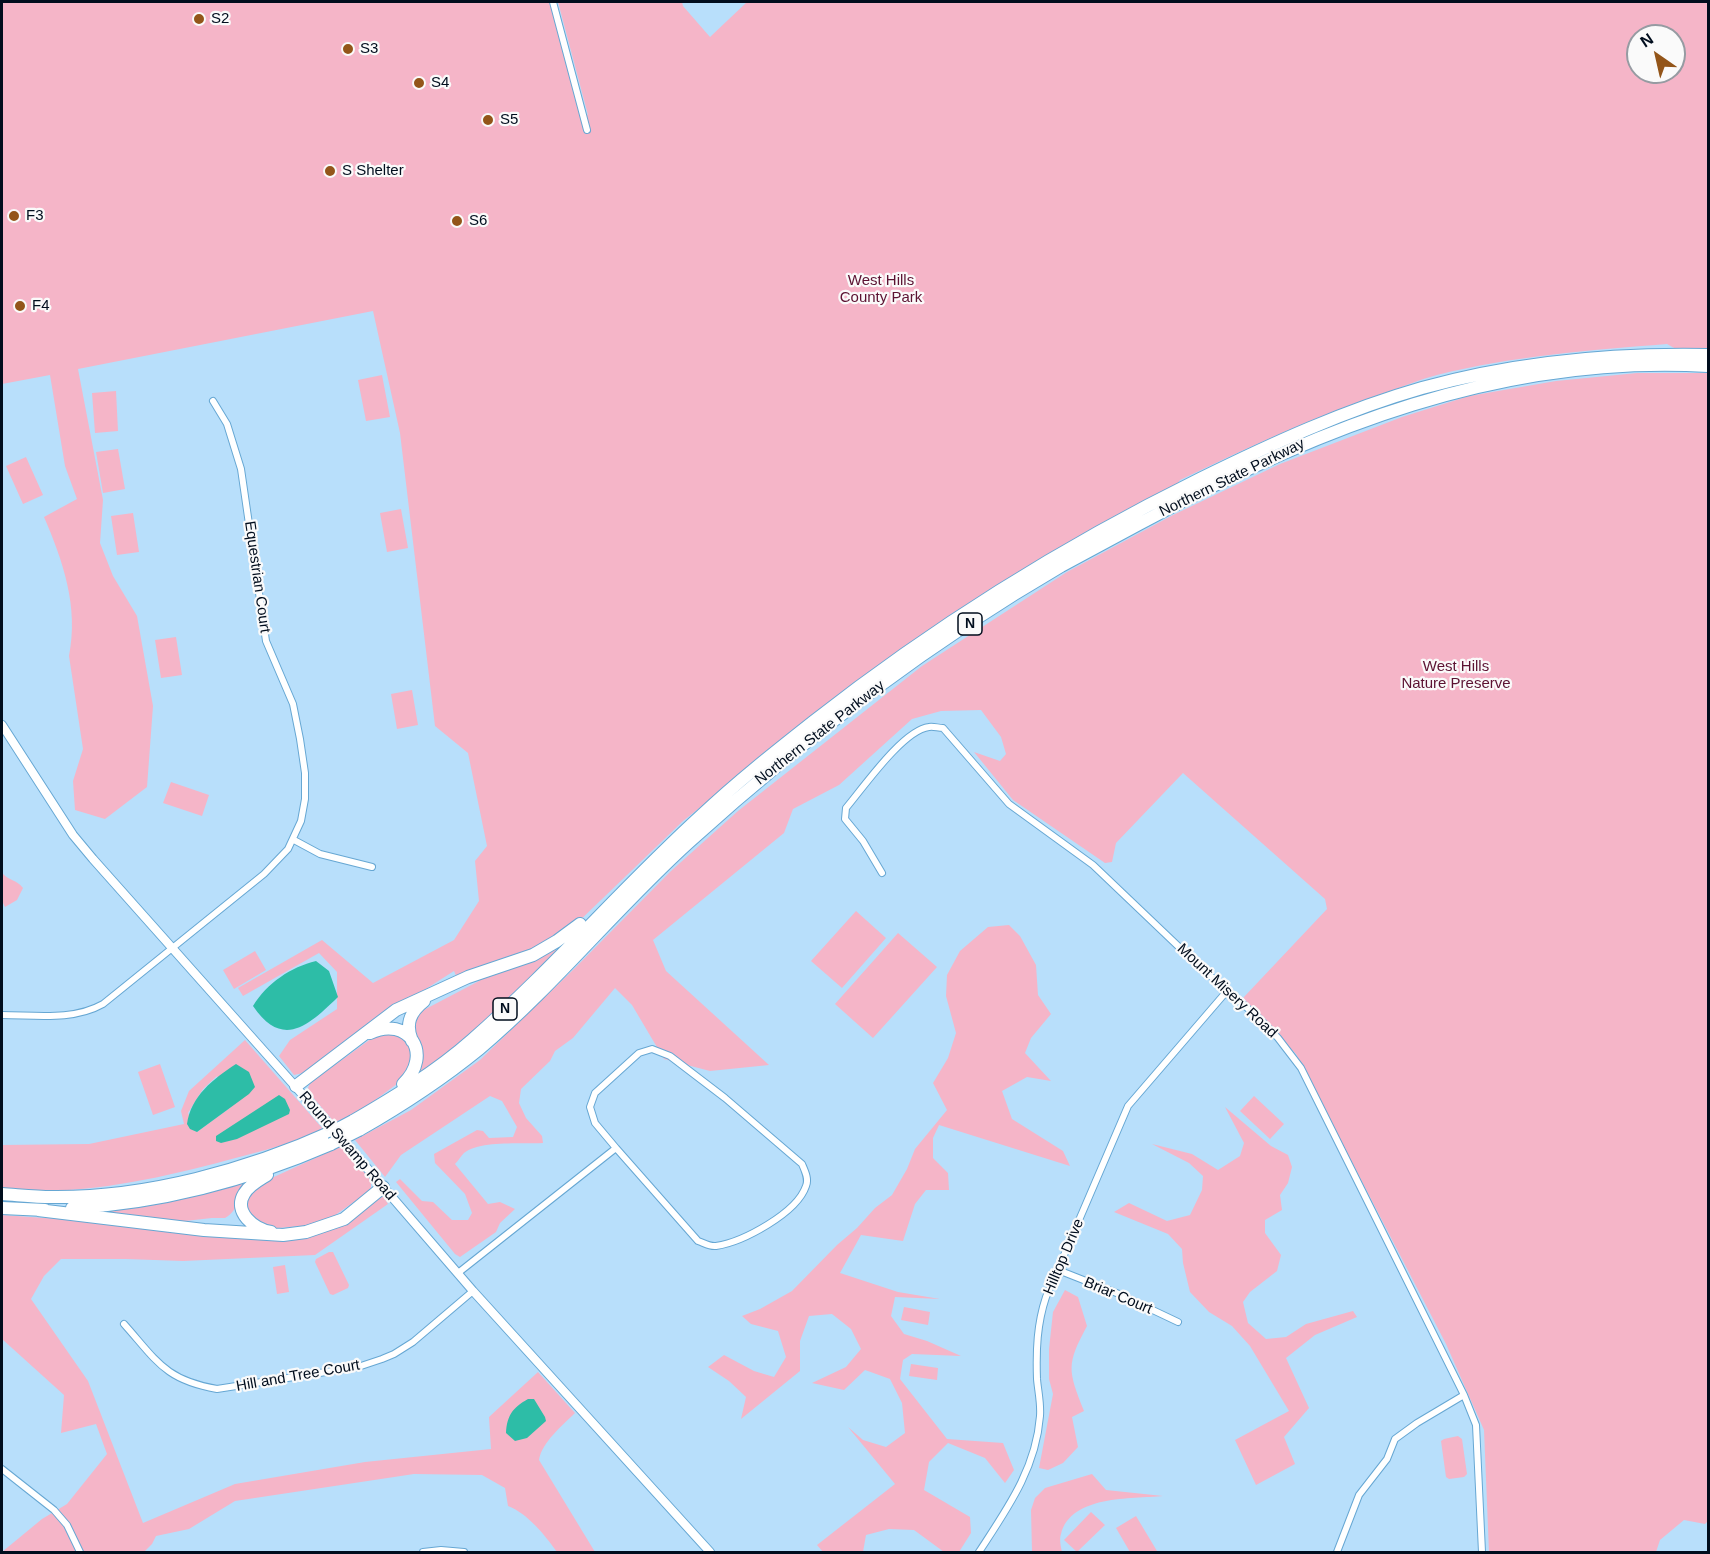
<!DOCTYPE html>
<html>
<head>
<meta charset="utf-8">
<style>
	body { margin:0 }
	#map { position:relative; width:1710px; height:1554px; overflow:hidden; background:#b8dffb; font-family:Arial,sans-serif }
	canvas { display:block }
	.frame { position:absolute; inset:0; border:3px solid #000d1d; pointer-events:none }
	.north { position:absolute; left:1626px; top:24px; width:60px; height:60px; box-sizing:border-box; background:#fafafa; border:2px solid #969ba2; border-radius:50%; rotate:326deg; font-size:16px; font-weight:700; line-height:24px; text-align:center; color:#000d1d }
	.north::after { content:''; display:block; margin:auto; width:21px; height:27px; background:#935519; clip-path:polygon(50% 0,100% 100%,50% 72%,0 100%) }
</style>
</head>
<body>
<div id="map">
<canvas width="1710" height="1554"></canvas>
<div class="frame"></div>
<div class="north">N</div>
</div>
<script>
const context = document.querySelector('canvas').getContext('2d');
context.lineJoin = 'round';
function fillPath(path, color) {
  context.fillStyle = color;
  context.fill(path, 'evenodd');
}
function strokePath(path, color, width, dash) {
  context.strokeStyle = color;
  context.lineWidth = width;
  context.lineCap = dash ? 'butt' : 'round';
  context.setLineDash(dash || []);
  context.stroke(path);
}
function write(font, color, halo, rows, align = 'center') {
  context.font = font + ' Arial,sans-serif';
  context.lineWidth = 4.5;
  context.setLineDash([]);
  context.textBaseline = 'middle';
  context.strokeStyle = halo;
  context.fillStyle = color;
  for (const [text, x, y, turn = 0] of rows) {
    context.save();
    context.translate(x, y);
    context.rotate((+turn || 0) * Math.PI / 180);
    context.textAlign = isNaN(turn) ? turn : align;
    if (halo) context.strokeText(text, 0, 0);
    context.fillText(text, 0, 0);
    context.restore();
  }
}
fillPath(new Path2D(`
	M 2,2 L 550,2 L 576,101 L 582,111 L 588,115 L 558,2 L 682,2 L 683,6 L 710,37 L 747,2 L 1708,2 L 1708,351 L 1676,349 L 1667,344 C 1590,350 1513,356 1437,375 C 1421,379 1405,386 1390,391 C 1317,415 1249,447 1180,480 L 1176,486 L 770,752 L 683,821 L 573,927 L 551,942 L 457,978 L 454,971 L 352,1036 L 303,1073 L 294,1075 L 279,1056 L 290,1040 L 337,1009 L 337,972 L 319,953 L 243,996 L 238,988 L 322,940 L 373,983 L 454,940 L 479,901 L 475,861 L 487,846 L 468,753 L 435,726 L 400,433 L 373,311 L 78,369 L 103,500 L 100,543 L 113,576 L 137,616 L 153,706 L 147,787 L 105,819 L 75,810 L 73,781 L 83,749 L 69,656 C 79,607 63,561 44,517 L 77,499 L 65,466 L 50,375 L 2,384 ZM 1638,36 L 1674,36 L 1674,72 L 1638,72 Z
	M 1637,373 L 1708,373 L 1708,1521 L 1705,1524 L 1684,1520 L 1660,1540 L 1656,1552 L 1489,1552 L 1484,1430 L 1446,1344 L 1296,1054 L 1243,998 L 1327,909 L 1325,899 L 1183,773 L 1116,843 L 1112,862 L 1105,863 L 1013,800 L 974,752 L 1000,761 L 1006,754 L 1001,737 L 981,710 L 941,711 L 912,719 L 839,785 L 793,809 L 784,833 L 653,940 L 666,971 L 769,1065 L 710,1071 L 664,1059 L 632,1005 L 615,988 L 573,1038 L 555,1051 L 550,1061 L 521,1089 L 519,1103 L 526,1118 L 542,1136 L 543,1143 C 523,1144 480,1140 464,1153 C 461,1156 458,1161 455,1164 L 488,1204 L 500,1202 L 515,1209 L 500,1223 L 496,1232 L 460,1257 L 455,1254 L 396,1182 L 400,1179 L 422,1201 L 433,1202 L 452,1220 L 468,1220 L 472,1213 L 465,1194 L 435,1163 L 434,1154 L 477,1130 L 483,1131 L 489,1138 L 513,1137 L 517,1127 L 502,1101 L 490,1096 L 401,1155 L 385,1177 L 355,1140 L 411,1110 L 480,1060 L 574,969 L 671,871 L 738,811 L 922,666 L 1067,572 L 1173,515 L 1280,464 L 1402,417 L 1469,396 L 1556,381 Z
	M 382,375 L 390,417 L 366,421 L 358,380 Z
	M 116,391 L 118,431 L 95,433 L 92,393 Z
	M 118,449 L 125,489 L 103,493 L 96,452 Z
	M 26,457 L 43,495 L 23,504 L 6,466 Z
	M 401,509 L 408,548 L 387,552 L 380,513 Z
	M 133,513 L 139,552 L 117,555 L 111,516 Z
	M 176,637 L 182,675 L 161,678 L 155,640 Z
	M 412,690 L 418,725 L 397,729 L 391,694 Z
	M 171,782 L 209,795 L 202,816 L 163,803 Z
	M 2,873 C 8,880 17,880 23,888 L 17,900 L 5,907 L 2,901 Z
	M 856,911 L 886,938 L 842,988 L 811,961 Z
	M 1009,925 L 1020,936 L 1036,965 L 1038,995 L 1051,1014 L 1031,1038 L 1025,1053 L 1051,1081 L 1027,1077 L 1002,1091 L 1012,1119 L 1063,1151 L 1070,1166 L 939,1125 L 933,1138 L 933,1158 L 948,1173 L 949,1190 L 926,1190 L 915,1204 L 903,1241 L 861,1235 L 840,1273 L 898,1292 L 940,1299 L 895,1297 L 891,1316 L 904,1334 L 927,1341 L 961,1356 L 912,1354 L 903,1360 L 900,1379 L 947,1439 L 1003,1443 L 1014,1470 L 1005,1483 L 985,1458 L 948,1443 L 929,1462 L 924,1490 L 970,1517 L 971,1533 L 959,1552 L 944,1552 L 914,1530 L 889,1529 L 866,1535 L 863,1552 L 823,1552 L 817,1545 L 895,1484 L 848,1427 L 863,1440 L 886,1447 L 905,1433 L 902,1403 L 890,1379 L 865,1370 L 844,1390 L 812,1383 L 846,1367 L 861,1349 L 851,1329 L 832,1314 L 809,1316 L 800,1341 L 800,1371 L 741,1419 L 746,1397 L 729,1381 L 708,1367 L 724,1355 L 754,1371 L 774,1377 L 786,1357 L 778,1331 L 751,1324 L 742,1316 L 760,1309 L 792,1291 L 837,1245 L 857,1228 L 875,1208 L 892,1195 L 907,1169 L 915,1149 L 947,1110 L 933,1083 L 948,1058 L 956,1033 L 946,996 L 947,975 L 960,951 L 988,927 Z
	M 898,933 L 937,967 L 873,1038 L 835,1004 Z
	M 556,948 L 556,951 C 514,995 470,1039 420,1074 C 414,1061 410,1024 418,1013 L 479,981 L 487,973 Z
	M 255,951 L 266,970 L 234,989 L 223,970 Z
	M 392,1031 L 407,1038 L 415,1062 L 401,1081 L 363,1109 L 335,1123 L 309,1093 L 308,1088 L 310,1083 L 379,1033 Z
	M 245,1040 L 323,1129 C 293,1144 261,1151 228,1160 C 154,1180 78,1196 2,1190 L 2,1145 L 89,1144 L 184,1124 L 181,1111 L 189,1091 ZM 217,1076 L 231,1107 L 197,1132 L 188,1113 L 203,1089 Z
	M 160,1064 L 175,1107 L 153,1115 L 138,1072 Z
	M 1254,1096 L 1284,1124 L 1270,1139 L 1240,1111 Z
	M 1225,1107 L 1271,1146 L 1288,1155 L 1292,1167 L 1288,1183 L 1280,1195 L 1282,1210 L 1265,1220 L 1265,1233 L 1281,1255 L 1277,1271 L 1250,1292 L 1243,1302 L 1248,1323 L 1266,1339 L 1286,1337 L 1306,1324 L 1353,1311 L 1357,1317 L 1315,1335 L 1286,1358 L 1309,1408 L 1284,1437 L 1295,1464 L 1256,1485 L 1235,1440 L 1289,1411 L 1250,1346 L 1232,1326 L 1209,1312 L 1190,1292 L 1183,1263 L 1182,1249 L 1168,1234 L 1114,1212 L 1129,1203 L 1167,1221 L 1190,1215 L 1202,1190 L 1203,1176 L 1189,1163 L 1152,1144 L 1192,1154 L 1218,1170 L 1240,1156 L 1244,1143 Z
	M 342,1146 L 371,1180 L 371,1190 L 331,1218 L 312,1225 L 267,1229 L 256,1223 L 247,1209 L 247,1200 L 254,1186 Z
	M 249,1181 C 242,1193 237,1212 225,1218 L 212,1218 L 167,1223 L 104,1214 L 106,1212 C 154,1205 202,1196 249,1181 Z
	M 378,1197 L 384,1197 L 388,1204 L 315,1255 L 183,1261 L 126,1259 L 61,1259 L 44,1276 L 31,1299 L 88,1381 L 143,1523 L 235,1484 L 365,1462 L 491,1449 L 489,1417 L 538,1372 L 575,1413 C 562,1426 542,1442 539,1460 L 595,1552 L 557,1552 C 545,1535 527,1513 508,1506 L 505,1488 L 482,1475 L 414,1474 L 235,1501 L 189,1529 L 156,1536 L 152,1544 L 144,1552 L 2,1552 L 42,1519 L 67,1504 L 107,1454 L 96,1424 L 61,1433 L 64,1395 L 2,1339 L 2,1215 L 304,1236 Z
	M 329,1252 L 333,1252 L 349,1285 L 348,1288 L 333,1295 L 330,1294 L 315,1262 L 316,1259 Z
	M 285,1265 L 289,1292 L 277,1294 L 273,1267 Z
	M 1065,1290 L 1078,1297 L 1087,1326 C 1066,1365 1068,1370 1084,1411 L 1072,1417 L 1078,1447 L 1063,1463 L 1048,1470 L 1039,1468 L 1053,1394 L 1049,1379 L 1049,1349 L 1053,1312 Z
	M 904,1307 L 930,1312 L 928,1325 L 901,1320 Z
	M 911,1364 L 938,1368 L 937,1380 L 909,1376 Z
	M 1458,1436 L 1462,1439 L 1467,1474 L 1464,1477 L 1449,1479 L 1446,1477 L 1441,1441 L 1444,1439 Z
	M 1092,1474 L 1106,1490 L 1163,1496 C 1131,1499 1071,1495 1061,1534 C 1059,1539 1061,1547 1062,1552 L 1032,1552 L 1031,1510 L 1035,1498 L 1045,1488 Z
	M 1091,1512 L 1105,1525 L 1077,1552 L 1064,1540 Z
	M 1136,1516 L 1157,1551 L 1155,1552 L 1130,1552 L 1116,1528 Z`), '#f5b5c8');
fillPath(new Path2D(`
	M 316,961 L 329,971 L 338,997 C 309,1025 283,1050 253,1006 C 267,983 291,967 316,961 Z
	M 236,1064 L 249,1072 L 255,1087 L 249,1094 L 197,1132 L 190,1129 L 187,1124 C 191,1096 213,1079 236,1064 Z
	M 279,1095 L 285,1099 L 290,1110 L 289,1114 L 237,1139 L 221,1143 L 216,1141 L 216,1136 Z
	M 528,1399 L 534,1399 L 545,1417 L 546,1421 L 527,1438 L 515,1441 L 506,1433 C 507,1416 512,1408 528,1399 Z`), '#2dbda7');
const minor = new Path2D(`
	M 553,2 L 587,130
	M 294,840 L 320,854 L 372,867
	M 882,873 L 863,841 L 845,819 L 846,808 C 863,788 903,730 929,727 C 933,726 938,728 943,728 L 1009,804 L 1093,865 L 1200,967 L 1260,1019 L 1278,1038 L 1301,1068 L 1464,1395 L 1476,1425 L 1482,1552
	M 2,1015 C 35,1015 73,1021 103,1004 L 264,874 L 288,849 L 301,821 L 305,799 L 305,773 L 300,739 L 293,704 L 266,641 L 241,469 L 227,424 L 213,401
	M 1058,1270 L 1119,1294 L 1178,1322
	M 458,1273 L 616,1148 L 595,1123 L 590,1107 L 595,1093 L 639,1053 L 652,1049 L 670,1056 L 725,1098 L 802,1164 C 805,1171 809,1179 806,1186 C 797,1213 743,1242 716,1246 C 710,1247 704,1243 698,1241 L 616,1148
	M 124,1324 C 157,1361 165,1380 217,1389 L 358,1367 L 382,1359 L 394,1354 L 413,1342 L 473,1291
	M 2,1469 L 54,1510 L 67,1525 L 80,1552
	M 423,1552 L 441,1550 L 464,1552
	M 979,1552 C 1007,1509 1036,1469 1040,1416 C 1041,1403 1038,1391 1037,1379 C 1036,1350 1037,1324 1046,1297 L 1128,1106 L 1227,991
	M 1337,1552 L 1359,1495 L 1387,1459 L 1395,1439 L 1417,1423 L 1464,1395`);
const tertiary = new Path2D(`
	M 2,725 L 73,835 L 93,859 L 335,1131 L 473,1291 L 710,1552`);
const motorway = new Path2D(`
	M 370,1033 C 408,1015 434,1054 403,1084
	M 412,1041 C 405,1024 410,1012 424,1001
	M 296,1086 L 396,1010 L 468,977 L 533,955 L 557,941 L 580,924
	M 353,1121 C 394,1097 436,1072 472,1040 C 553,969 623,887 702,815 C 737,782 775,752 813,722 C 933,628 1062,547 1200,479 C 1271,444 1345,410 1422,388 C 1516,362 1611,353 1708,355
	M 359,1130 C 401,1106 441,1080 479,1049 C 553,987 617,907 689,842 C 804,738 927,644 1061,566 C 1087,552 1113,538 1139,524 C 1317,428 1502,354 1708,366
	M 267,1175 C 259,1180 249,1185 244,1194 C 233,1212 254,1229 271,1232
	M 2,1194 C 18,1195 35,1197 52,1197 C 146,1198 248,1170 334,1131
	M 2,1208 L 45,1210
	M 72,1208 C 163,1203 248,1180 331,1144
	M 38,1210 L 204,1230 L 283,1235 L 306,1232 L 344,1219 L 383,1187`);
strokePath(minor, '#66a7d3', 8);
strokePath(tertiary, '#66a7d3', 10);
strokePath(motorway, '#66a7d3', 14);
strokePath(minor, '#fff', 6);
strokePath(tertiary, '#fff', 8);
strokePath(motorway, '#fff', 12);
const motorwayBridge = new Path2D(`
	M 334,1131 L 353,1121
	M 331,1144 L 359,1130`);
strokePath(motorwayBridge, '#66a7d3', 14, []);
strokePath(motorwayBridge, '#fff', 12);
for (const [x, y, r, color] of [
	[199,19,6,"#935519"],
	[348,49,6,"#935519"],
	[419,83,6,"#935519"],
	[488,120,6,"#935519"],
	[330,171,6,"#935519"],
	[14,216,6,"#935519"],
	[457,221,6,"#935519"],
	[20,306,6,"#935519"]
]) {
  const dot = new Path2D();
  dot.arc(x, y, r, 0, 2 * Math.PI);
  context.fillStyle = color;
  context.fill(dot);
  strokePath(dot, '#fafafa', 2);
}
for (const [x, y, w] of [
	[970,624,24],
	[505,1009,24]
]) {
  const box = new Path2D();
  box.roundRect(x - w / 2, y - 11, w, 22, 4.5);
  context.fillStyle = '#fafafa';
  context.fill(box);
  strokePath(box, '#000d1d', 1.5);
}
write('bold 14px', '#000d1d', null, [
	["N",970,624],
	["N",505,1009]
]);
write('15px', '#000d1d', '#fafafa', [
	["S2",211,19],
	["S3",360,49],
	["S4",431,83],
	["S5",500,120],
	["S Shelter",342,171],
	["F3",26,216],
	["S6",469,221],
	["F4",32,306]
], 'left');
write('15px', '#5c1232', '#fafafa', [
	["West Hills",881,281],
	["County Park",881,298],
	["West Hills",1456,667],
	["Nature Preserve",1456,684]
]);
write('15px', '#000d1d', '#fafafa', [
	["Northern State Parkway",1232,478,-26],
	["Equestrian Court",257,577,82],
	["Northern State Parkway",820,733,-38],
	["Mount Misery Road",1227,991,43],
	["Round Swamp Road",347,1146,49],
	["Hilltop Drive",1064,1257,-67],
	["Briar Court",1118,1296,23],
	["Hill and Tree Court",298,1376,-10]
]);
</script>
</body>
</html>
